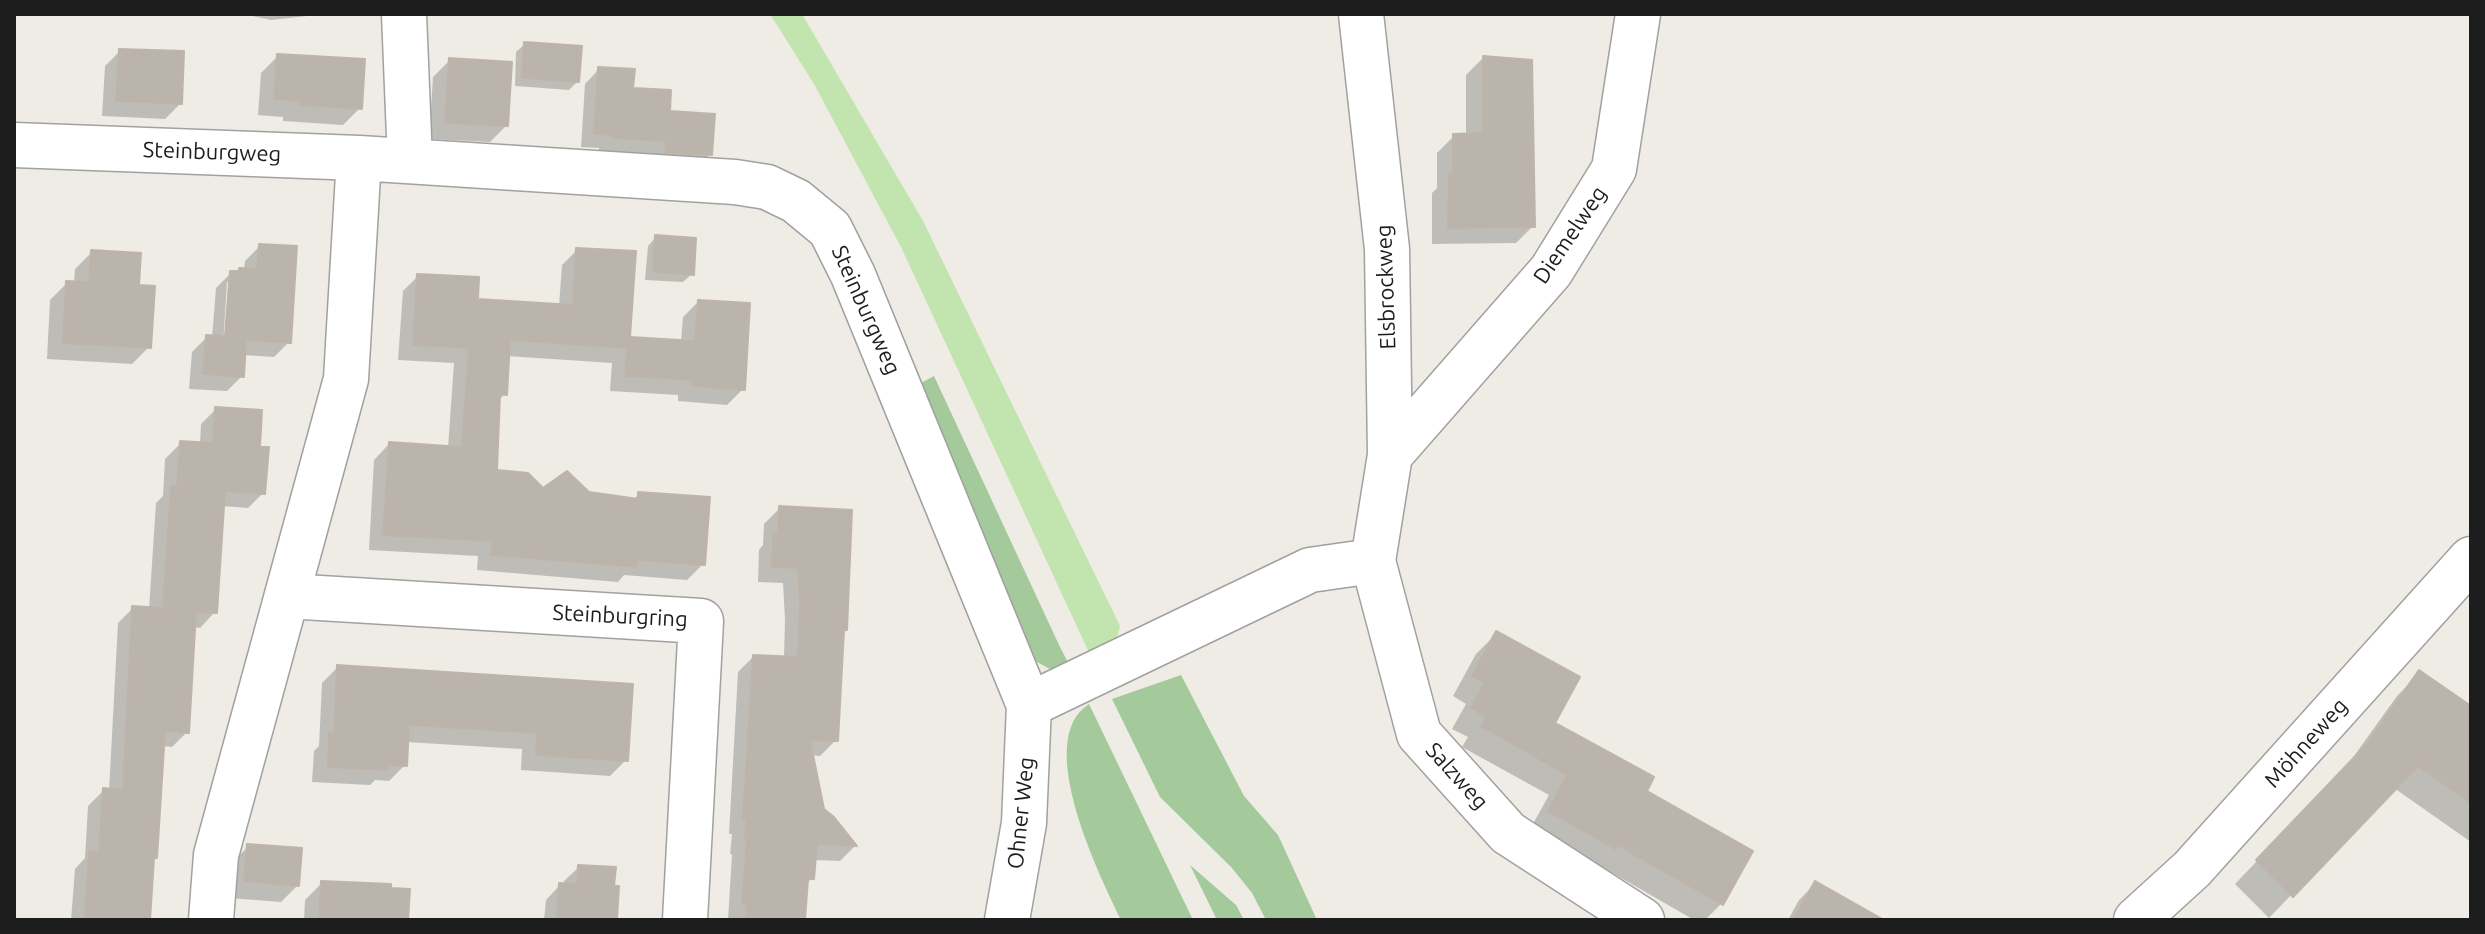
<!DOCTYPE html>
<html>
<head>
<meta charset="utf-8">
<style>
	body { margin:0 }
	#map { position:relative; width:2485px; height:934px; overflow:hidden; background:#eeece4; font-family:Ubuntu,sans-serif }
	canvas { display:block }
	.frame { position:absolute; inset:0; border:16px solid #1d1d1d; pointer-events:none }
</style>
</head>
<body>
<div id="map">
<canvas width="2485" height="934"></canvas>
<div class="frame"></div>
</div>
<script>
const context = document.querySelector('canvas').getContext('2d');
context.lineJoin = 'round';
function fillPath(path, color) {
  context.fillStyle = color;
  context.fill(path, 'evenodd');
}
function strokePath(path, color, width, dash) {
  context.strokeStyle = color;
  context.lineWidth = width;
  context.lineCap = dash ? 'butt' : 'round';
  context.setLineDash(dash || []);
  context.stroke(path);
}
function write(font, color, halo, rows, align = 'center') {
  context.font = font + ' Ubuntu,sans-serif';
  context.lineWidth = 8;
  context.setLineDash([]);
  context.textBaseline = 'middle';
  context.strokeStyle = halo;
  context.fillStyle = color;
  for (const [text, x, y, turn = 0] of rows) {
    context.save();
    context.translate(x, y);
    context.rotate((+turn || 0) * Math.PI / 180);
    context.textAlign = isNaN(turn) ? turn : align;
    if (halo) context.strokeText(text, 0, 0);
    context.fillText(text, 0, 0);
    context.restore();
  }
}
fillPath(new Path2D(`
	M 770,14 L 802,14 L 923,221 L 1120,626 L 1116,642 L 1092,659 L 902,249 L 814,84 Z`), '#c2e4ae');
fillPath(new Path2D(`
	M 934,376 L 1060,647 L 1073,672 L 1050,669 L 1035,661 L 919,384 Z
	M 1181,675 L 1244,796 L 1278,835 L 1317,920 L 1266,920 L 1252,893 L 1232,868 L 1160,797 L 1112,699 Z
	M 1089,704 L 1193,920 L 1121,920 C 1100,876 1032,740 1089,704 Z
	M 1190,865 L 1236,905 L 1244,920 L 1217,920 Z`), '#a4ca9c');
fillPath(new Path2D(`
	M 243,14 L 325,14 L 271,20 Z
	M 525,44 L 577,82 L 569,90 L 515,86 L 516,52 Z
	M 120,51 L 180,104 L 165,119 L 102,116 L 105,66 Z
	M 278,56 L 360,108 L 343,125 L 283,121 L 283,117 L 258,115 L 261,73 Z
	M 1483,58 L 1533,226 L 1516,243 L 1432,244 L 1432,193 L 1437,188 L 1437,153 L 1454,136 L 1466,135 L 1466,75 Z
	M 450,60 L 506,126 L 490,142 L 429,139 L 433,77 Z
	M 599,69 L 668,113 L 710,154 L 696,169 L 599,152 L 599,148 L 581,147 L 585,84 Z
	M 656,237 L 692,274 L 683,282 L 645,280 L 648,246 Z
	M 260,246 L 289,342 L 274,357 L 243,355 L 242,376 L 227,391 L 189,389 L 192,352 L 207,337 L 212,338 L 216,288 L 231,273 L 244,270 L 245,261 ZM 227,282 L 231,282 L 227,346 L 223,346 Z
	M 577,250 L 628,339 L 681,342 L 683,317 L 698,302 L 743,389 L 727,405 L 678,401 L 678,395 L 610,391 L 612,363 L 507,356 L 505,394 L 498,401 L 495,472 L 543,491 L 633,500 L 639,494 L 703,564 L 687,580 L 624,575 L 618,582 L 477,570 L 478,556 L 369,550 L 374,460 L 389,444 L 448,448 L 454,363 L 398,360 L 403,291 L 418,276 L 476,301 L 559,306 L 562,265 Z
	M 92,252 L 137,287 L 149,347 L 132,364 L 47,359 L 50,300 L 67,283 L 74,283 L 75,269 Z
	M 216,409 L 258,449 L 263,493 L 248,508 L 222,506 L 215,612 L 200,628 L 193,627 L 187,732 L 172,747 L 162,746 L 155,857 L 152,861 L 148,920 L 71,920 L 75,869 L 85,858 L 88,806 L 104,790 L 109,791 L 118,623 L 133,608 L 149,609 L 156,503 L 163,496 L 165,459 L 181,443 L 200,444 L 201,424 Z
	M 780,508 L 845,629 L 842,633 L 836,740 L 820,756 L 811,755 L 823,810 L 833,818 L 855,846 L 840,861 L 814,860 L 812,878 L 805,885 L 803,920 L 728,920 L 732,854 L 730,854 L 732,834 L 729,834 L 738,672 L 753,657 L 784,658 L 785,620 L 783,583 L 758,582 L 759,550 L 763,545 L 764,524 Z
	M 1496,634 L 1552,723 L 1644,792 L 1750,852 L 1721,904 L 1705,920 L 1694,920 L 1597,864 L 1593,867 L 1529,831 L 1549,795 L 1462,747 L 1468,737 L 1452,729 L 1466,704 L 1453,696 L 1476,654 Z
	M 338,667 L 626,760 L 610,776 L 521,770 L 522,749 L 406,742 L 405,765 L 389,781 L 375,780 L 370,785 L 312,782 L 314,751 L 319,746 L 322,683 Z
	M 2420,673 L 2471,709 L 2471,842 L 2394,788 L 2269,918 L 2235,884 L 2344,770 L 2397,696 Z
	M 248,847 L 297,886 L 281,902 L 229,898 L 231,863 Z
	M 579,867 L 615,920 L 544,920 L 546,900 L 560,885 L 564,885 L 564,881 Z
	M 322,883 L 406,920 L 304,920 L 305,900 Z
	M 1816,883 L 1870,920 L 1788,920 L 1799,900 Z`), '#0003');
const building = new Path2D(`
	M 524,42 L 582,46 L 579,82 L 522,78 Z
	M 119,49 L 184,51 L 182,104 L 116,101 Z
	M 277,54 L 365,59 L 362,109 L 299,105 L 299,101 L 274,99 Z
	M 1483,56 L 1532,60 L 1535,227 L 1448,228 L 1449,174 L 1453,174 L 1453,134 L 1483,133 Z
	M 449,58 L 512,62 L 508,126 L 445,123 Z
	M 598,67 L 635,69 L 633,88 L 671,90 L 670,111 L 715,114 L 712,155 L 665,152 L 666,141 L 612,138 L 612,135 L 594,134 Z
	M 655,235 L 696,238 L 694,275 L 653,272 Z
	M 259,244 L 297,246 L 291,343 L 246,340 L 244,377 L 203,374 L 206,335 L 225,336 L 230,271 L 239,271 L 239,268 L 257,269 Z
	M 576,248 L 636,251 L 630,337 L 695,341 L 698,300 L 750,303 L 745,390 L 692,386 L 693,380 L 625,376 L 627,348 L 510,340 L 507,395 L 500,394 L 497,470 L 528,473 L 543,488 L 567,471 L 589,492 L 638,499 L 638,492 L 710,497 L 705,565 L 636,560 L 636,567 L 491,555 L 492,541 L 383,535 L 389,442 L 462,447 L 469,348 L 413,345 L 417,274 L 479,277 L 478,299 L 573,305 Z
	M 91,250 L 141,253 L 139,285 L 155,286 L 151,348 L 63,343 L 66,281 L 89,282 Z
	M 215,407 L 262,410 L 260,447 L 269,447 L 265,494 L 225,491 L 217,613 L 196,612 L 189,733 L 165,731 L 157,858 L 154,858 L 150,920 L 85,920 L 89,851 L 99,852 L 103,788 L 123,790 L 132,606 L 163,608 L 171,486 L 177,486 L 180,441 L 213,443 Z
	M 779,506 L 852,510 L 847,630 L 844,630 L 838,741 L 810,740 L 824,809 L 834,817 L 857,846 L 817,844 L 814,879 L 808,879 L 805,920 L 746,920 L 747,905 L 742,904 L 747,839 L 745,839 L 746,820 L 743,819 L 753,655 L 798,657 L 800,603 L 798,568 L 772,567 L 773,533 L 778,533 Z
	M 1496,631 L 1580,677 L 1555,723 L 1654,777 L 1647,791 L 1753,851 L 1723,905 L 1617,845 L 1615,849 L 1548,811 L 1567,775 L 1481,726 L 1486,717 L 1471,708 L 1485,683 L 1472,676 Z
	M 337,665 L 633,684 L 628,761 L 536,755 L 537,733 L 409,725 L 407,766 L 388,765 L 388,770 L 328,767 L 329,733 L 334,733 Z
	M 2419,670 L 2471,706 L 2471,803 L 2418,766 L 2293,897 L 2256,860 L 2366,745 Z
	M 247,844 L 302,848 L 299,886 L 244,881 Z
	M 578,865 L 616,867 L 614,886 L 619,886 L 617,920 L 557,920 L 559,883 L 577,884 Z
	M 321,881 L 391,884 L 391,888 L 410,889 L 408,920 L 319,920 Z
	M 1815,881 L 1884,920 L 1793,920 Z`);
fillPath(building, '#bab4ad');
strokePath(building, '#beb4a8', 2);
const street = new Path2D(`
	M 404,14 L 410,161
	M 1361,14 L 1387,249 L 1390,455 L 1373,561 L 1419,734 L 1508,833 L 1642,920
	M 14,145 L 359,158 L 735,182 L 767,187 L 796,201 L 830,229 L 853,275 L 1029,705 L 1024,823 L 1007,920
	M 1390,455 L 1551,271 L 1614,169 L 1638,14
	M 287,596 L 701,621 L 685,920
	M 1029,705 L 1310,570 L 1373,561
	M 211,920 L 216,855 L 346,379 L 359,158
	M 2136,920 L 2192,869 L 2471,559`);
strokePath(street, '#a1a1a1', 47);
strokePath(street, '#fff', 44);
write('22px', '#1d1d1d', '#fff', [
	["Steinburgweg",212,152,2],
	["Diemelweg",1570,235,-56],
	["Elsbrockweg",1386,287,-92],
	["Steinburgweg",866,310,66],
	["Steinburgring",620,616,3],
	["Möhneweg",2306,743,-48],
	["Salzweg",1457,776,48],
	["Ohner Weg",1021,813,-84]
]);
</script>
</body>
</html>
